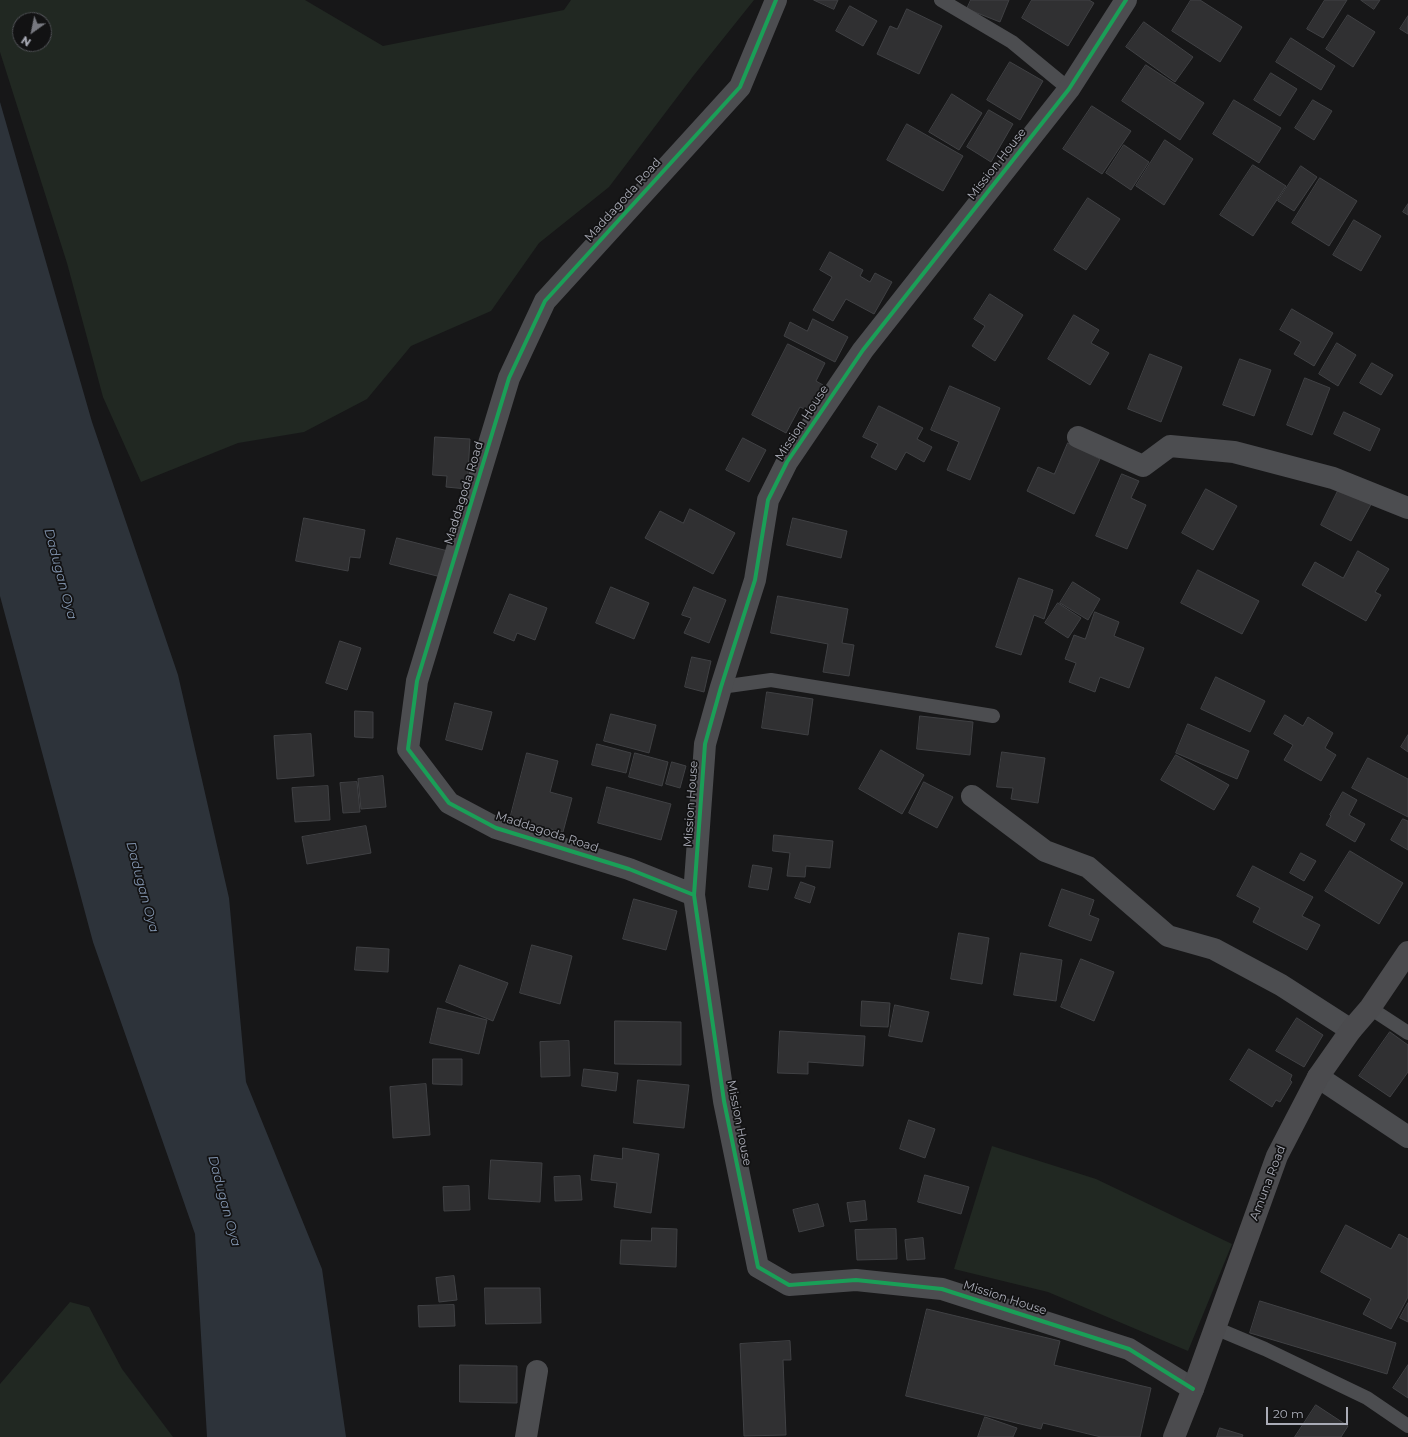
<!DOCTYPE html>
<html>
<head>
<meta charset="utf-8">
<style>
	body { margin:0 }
	#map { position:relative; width:1408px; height:1437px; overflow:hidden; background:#171718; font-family:Montserrat,sans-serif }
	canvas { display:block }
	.north { position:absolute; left:12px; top:12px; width:40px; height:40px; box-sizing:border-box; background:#121213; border:1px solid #4f5055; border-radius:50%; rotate:213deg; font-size:11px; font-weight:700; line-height:16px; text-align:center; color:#aaacb7 }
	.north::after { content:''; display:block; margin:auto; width:14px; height:18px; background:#77787f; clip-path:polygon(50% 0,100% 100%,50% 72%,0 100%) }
	.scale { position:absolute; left:1266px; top:1407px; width:82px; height:18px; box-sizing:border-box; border:2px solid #aaacb7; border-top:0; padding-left:5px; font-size:12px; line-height:14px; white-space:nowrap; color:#aaacb7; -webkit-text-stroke:3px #121213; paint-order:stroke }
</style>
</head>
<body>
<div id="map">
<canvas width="1408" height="1437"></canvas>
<div class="north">N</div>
<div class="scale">20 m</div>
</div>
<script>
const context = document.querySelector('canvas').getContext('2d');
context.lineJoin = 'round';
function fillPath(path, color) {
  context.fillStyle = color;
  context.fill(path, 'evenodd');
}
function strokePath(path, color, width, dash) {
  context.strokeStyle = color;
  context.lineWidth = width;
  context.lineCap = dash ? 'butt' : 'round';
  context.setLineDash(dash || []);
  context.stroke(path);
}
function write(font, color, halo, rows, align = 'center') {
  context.font = font + ' Montserrat,sans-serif';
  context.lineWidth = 3.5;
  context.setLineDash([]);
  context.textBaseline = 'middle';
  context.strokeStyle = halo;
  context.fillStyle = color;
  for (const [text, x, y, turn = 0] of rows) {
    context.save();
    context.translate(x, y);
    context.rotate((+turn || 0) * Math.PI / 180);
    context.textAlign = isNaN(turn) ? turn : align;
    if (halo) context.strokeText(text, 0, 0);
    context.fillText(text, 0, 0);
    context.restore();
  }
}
fillPath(new Path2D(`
	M 0,0 L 305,0 L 383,46 L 564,10 L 571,0 L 754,0 L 694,75 L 609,187 L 539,243 L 491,311 L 411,346 L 367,399 L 304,432 L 238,443 L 141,482 L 103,397 L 67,263 L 0,52 ZM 20,20 L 44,20 L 44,44 L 20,44 Z
	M 992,1146 L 1096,1179 L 1232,1244 L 1188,1351 L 1048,1292 L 954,1269 Z
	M 70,1302 L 89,1307 L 122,1369 L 173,1437 L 0,1437 L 0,1384 Z`), '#212822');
fillPath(new Path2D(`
	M 0,102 L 92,422 L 178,675 L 229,898 L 246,1082 L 322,1269 L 346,1437 L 207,1437 L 195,1234 L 93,942 L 0,596 Z`), '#2d333a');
const building = new Path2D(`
	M 814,0 L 838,0 L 834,9 Z
	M 971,0 L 1009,0 L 1000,22 L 967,9 Z
	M 1032,0 L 1089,0 L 1094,3 L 1068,46 L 1022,18 Z
	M 1191,0 L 1200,0 L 1242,27 L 1220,62 L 1172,31 Z
	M 1325,0 L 1347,0 L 1323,38 L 1307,29 Z
	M 1361,0 L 1380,0 L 1374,9 Z
	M 850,6 L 877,21 L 863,46 L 836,31 Z
	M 907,9 L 942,26 L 919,74 L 877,54 L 890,26 L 897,29 Z
	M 1348,15 L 1375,32 L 1353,67 L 1326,49 Z
	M 1408,16 L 1408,34 L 1400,29 Z
	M 1144,22 L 1193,57 L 1175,82 L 1126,47 Z
	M 1291,38 L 1335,66 L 1321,90 L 1276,62 Z
	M 1010,62 L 1043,81 L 1020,120 L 987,100 Z
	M 1146,65 L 1204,103 L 1180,140 L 1122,101 Z
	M 1271,73 L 1297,89 L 1280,116 L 1254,100 Z
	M 952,94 L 982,113 L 959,150 L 929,132 Z
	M 1234,100 L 1281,128 L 1259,163 L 1213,134 Z
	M 1313,100 L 1332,111 L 1314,140 L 1295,128 Z
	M 1092,106 L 1131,131 L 1102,174 L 1063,149 Z
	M 989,110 L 1013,124 L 991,162 L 967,147 Z
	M 907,124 L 963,156 L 943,191 L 887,160 Z
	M 1165,140 L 1193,159 L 1164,205 L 1136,186 Z
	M 1124,145 L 1149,162 L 1131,190 L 1106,173 Z
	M 1253,165 L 1286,186 L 1253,236 L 1220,215 Z
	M 1301,166 L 1317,177 L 1294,211 L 1278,201 Z
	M 1320,178 L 1357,201 L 1329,246 L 1292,223 Z
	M 1088,198 L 1120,219 L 1086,270 L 1054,250 Z
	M 1408,204 L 1408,215 L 1403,212 Z
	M 1354,220 L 1381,236 L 1361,271 L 1333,255 Z
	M 830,252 L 863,270 L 860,276 L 870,282 L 875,273 L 892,282 L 874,314 L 846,299 L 833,321 L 813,310 L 832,277 L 820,270 Z
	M 990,294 L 1023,315 L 995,361 L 972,346 L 985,326 L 974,319 Z
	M 1292,309 L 1333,333 L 1314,366 L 1294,354 L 1301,342 L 1280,330 Z
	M 1074,315 L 1099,330 L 1091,343 L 1109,353 L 1090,385 L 1048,359 Z
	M 813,319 L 848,337 L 835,362 L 784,336 L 790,322 L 807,331 Z
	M 1337,343 L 1356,355 L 1338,386 L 1319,374 Z
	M 788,344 L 825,363 L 816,381 L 823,385 L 809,411 L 800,407 L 786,433 L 752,415 Z
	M 1150,354 L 1182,367 L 1161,422 L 1128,409 Z
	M 1240,359 L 1271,370 L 1254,416 L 1223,405 Z
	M 1372,363 L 1393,375 L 1381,395 L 1360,383 Z
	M 1305,378 L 1330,388 L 1312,435 L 1287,425 Z
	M 950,386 L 1000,408 L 970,480 L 947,470 L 959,442 L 931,430 Z
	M 879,406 L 923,428 L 917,439 L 932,447 L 924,462 L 906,452 L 896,470 L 871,457 L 878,444 L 863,437 Z
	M 1344,412 L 1380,429 L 1370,451 L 1334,434 Z
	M 435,437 L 470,439 L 467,489 L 446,487 L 447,476 L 433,475 Z
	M 743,438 L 766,450 L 749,482 L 726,470 Z
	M 1068,443 L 1100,459 L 1074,514 L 1027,491 L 1038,467 L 1054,474 Z
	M 1122,474 L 1139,481 L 1131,498 L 1146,505 L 1127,549 L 1096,536 Z
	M 1342,483 L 1374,499 L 1351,541 L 1321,525 Z
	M 1206,489 L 1237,506 L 1213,550 L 1182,533 Z
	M 690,509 L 735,533 L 713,574 L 645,538 L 660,511 L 683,523 Z
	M 304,518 L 365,530 L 360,558 L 350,557 L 348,571 L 296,561 Z
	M 793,518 L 847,531 L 841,558 L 787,545 Z
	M 397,538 L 448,551 L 441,577 L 390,564 Z
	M 1358,551 L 1389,569 L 1375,592 L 1381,595 L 1366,621 L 1302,585 L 1315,562 L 1343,578 Z
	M 1198,570 L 1259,601 L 1242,634 L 1181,603 Z
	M 1019,578 L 1053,590 L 1044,619 L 1034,615 L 1021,655 L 996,647 Z
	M 1073,582 L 1100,599 L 1088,620 L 1060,603 Z
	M 611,587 L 649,603 L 634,639 L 596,623 Z
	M 694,587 L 726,600 L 709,643 L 684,633 L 691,618 L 682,615 Z
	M 510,594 L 547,608 L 535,640 L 517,633 L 514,641 L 494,633 Z
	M 778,596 L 848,609 L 842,643 L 854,645 L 849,676 L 823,672 L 828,644 L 771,633 Z
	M 1058,603 L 1081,618 L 1068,638 L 1045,623 Z
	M 1095,612 L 1119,622 L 1114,636 L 1144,648 L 1129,688 L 1100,677 L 1095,692 L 1069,682 L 1076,663 L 1065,659 L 1074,635 L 1085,639 Z
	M 340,641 L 361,648 L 347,690 L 326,683 Z
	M 692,657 L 711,661 L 704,692 L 685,687 Z
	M 1216,677 L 1265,701 L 1250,732 L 1201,709 Z
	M 767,692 L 813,699 L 808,735 L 762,728 Z
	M 455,703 L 492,712 L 482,750 L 446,740 Z
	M 355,711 L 373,712 L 373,738 L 355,737 Z
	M 611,714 L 656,725 L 649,753 L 604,741 Z
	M 1285,715 L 1303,726 L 1308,717 L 1333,733 L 1325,748 L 1336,755 L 1321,781 L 1284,760 L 1293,745 L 1274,734 Z
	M 920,716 L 973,722 L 970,755 L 917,749 Z
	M 1188,724 L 1249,751 L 1237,779 L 1176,753 Z
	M 311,734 L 314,776 L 277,779 L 274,736 Z
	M 1408,735 L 1408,752 L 1401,747 Z
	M 597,744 L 631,753 L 626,773 L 592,765 Z
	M 881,750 L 924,775 L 902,814 L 859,789 Z
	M 1002,752 L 1045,758 L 1038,803 L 1011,799 L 1013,788 L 997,787 Z
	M 527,753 L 558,761 L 550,792 L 572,798 L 563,832 L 510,819 Z
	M 635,753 L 668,762 L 662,786 L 629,777 Z
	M 1176,755 L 1229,785 L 1214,810 L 1161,780 Z
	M 1368,758 L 1408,779 L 1408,817 L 1352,788 Z
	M 672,762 L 686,766 L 680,788 L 666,784 Z
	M 383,776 L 386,807 L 361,809 L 358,779 Z
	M 357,782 L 360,812 L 343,813 L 340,783 Z
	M 924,782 L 953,797 L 937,828 L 909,813 Z
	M 328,786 L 330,820 L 295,822 L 292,788 Z
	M 607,787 L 671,804 L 661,840 L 598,823 Z
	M 1343,792 L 1357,800 L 1349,815 L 1365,824 L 1355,842 L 1326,825 L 1331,816 L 1330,815 Z
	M 1403,819 L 1408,821 L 1408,850 L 1391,840 Z
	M 366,826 L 371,853 L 307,864 L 302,837 Z
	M 774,835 L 833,841 L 830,868 L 806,866 L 805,877 L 787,876 L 790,853 L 773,851 Z
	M 1350,851 L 1403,883 L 1379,924 L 1325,891 Z
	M 1301,853 L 1316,861 L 1304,881 L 1290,873 Z
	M 753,865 L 772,868 L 768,890 L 749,887 Z
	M 1253,866 L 1313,897 L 1302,916 L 1320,925 L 1307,950 L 1253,922 L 1260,908 L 1237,896 Z
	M 801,882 L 815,887 L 810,903 L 795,898 Z
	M 1062,889 L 1094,900 L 1089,915 L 1099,919 L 1091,941 L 1049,926 Z
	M 634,899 L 677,911 L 666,950 L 623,939 Z
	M 959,933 L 989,938 L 982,984 L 951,979 Z
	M 532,945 L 572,956 L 560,1004 L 520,993 Z
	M 357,947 L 389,949 L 388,972 L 355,970 Z
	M 1021,953 L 1062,960 L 1056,1001 L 1014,995 Z
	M 1081,959 L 1114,972 L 1094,1021 L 1061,1007 Z
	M 460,965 L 508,983 L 493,1021 L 446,1002 Z
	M 862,1001 L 890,1003 L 888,1027 L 861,1026 Z
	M 895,1005 L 929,1012 L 922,1042 L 889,1036 Z
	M 438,1008 L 487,1020 L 479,1054 L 430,1043 Z
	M 1297,1018 L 1323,1035 L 1304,1067 L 1276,1051 Z
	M 615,1021 L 681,1022 L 681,1065 L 615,1064 Z
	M 780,1031 L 865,1036 L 863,1066 L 808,1062 L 808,1074 L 778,1073 Z
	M 1390,1032 L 1408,1045 L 1408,1072 L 1390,1097 L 1359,1076 Z
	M 569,1041 L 570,1076 L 541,1077 L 540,1042 Z
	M 1249,1049 L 1292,1075 L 1290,1080 L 1292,1082 L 1280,1102 L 1276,1100 L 1272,1107 L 1230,1080 Z
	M 433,1059 L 462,1059 L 462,1085 L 433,1084 Z
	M 584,1069 L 618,1073 L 616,1091 L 582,1086 Z
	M 638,1080 L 689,1085 L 684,1128 L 634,1123 Z
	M 426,1084 L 430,1135 L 393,1138 L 390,1087 Z
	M 909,1120 L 935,1129 L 925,1158 L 900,1149 Z
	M 623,1148 L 659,1154 L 651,1213 L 614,1207 L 617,1183 L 591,1180 L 594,1155 L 622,1159 Z
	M 491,1160 L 542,1163 L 540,1202 L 489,1199 Z
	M 925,1175 L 969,1187 L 961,1214 L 918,1202 Z
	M 580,1176 L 582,1200 L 555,1201 L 554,1177 Z
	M 469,1186 L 470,1210 L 444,1211 L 443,1187 Z
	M 865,1201 L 867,1220 L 850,1222 L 847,1203 Z
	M 818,1204 L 824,1226 L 799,1232 L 793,1210 Z
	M 1346,1225 L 1391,1249 L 1399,1234 L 1408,1239 L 1408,1297 L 1391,1329 L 1363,1314 L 1371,1299 L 1321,1272 Z
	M 652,1228 L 677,1229 L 676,1267 L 620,1264 L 621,1240 L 651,1241 Z
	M 896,1229 L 897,1259 L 857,1260 L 855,1230 Z
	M 923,1238 L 925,1259 L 907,1260 L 905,1240 Z
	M 454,1276 L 457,1300 L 439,1302 L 436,1278 Z
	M 485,1288 L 540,1288 L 541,1323 L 486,1324 Z
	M 1260,1301 L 1396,1343 L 1387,1374 L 1250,1333 Z
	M 1408,1303 L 1408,1322 L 1400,1318 Z
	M 454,1305 L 455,1326 L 419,1327 L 418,1306 Z
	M 927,1309 L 1060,1341 L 1054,1365 L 1151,1388 L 1140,1437 L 1101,1437 L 1043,1423 L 1041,1429 L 906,1396 Z
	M 790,1341 L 791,1360 L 783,1360 L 786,1435 L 744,1436 L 740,1344 Z
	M 460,1365 L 517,1366 L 517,1403 L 460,1402 Z
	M 1408,1365 L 1408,1398 L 1393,1388 Z
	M 1316,1405 L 1348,1426 L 1341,1437 L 1295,1437 Z
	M 985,1417 L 1017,1428 L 1013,1437 L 978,1437 Z
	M 1220,1428 L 1243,1435 L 1242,1437 L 1217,1437 Z`);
fillPath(building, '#303032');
strokePath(building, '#404144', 1);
strokePath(new Path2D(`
	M 941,0 L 1012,42 L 1069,89
	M 721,687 L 771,680 L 993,716
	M 1370,1008 L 1408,1033
	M 1215,1328 L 1265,1349 L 1367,1398 L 1408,1426`), '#4c4d50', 14);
strokePath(new Path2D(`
	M 1126,0 L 1069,89 L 863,350 L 787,462 L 768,500 L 755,580 L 721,687 L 705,744 L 694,895 L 724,1101 L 758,1267 L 789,1285 L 856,1280 L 942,1289 L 1129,1349 L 1193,1389
	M 1078,437 L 1143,466 L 1170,446 L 1234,452 L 1333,478 L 1408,508
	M 972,796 L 1045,851 L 1088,867 L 1168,936 L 1214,949 L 1281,985 L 1351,1030
	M 694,895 L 629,869 L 496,828 L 449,803 L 408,749 L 417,681 L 509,378 L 545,301 L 740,87 L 776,0
	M 1318,1077 L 1408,1137
	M 526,1437 L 537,1371`), '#4c4d50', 22);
strokePath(new Path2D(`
	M 1174,1437 L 1193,1389 L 1277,1156 L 1318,1077 L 1351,1030 L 1370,1008 L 1408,952`), '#4b4b4e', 22);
strokePath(new Path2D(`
	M 1126,0 L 1069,89 L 863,350 L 787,462 L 768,500 L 755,580 L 721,687 L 705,744 L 694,895 L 724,1101 L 758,1267 L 789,1285 L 856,1280 L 942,1289 L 1129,1349 L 1193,1389
	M 694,895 L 629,869 L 496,828 L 449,803 L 408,749 L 417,681 L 509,378 L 545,301 L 740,87 L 776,0`), '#1a9f57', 4);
write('12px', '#aaacb7', '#121213', [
	["Mission House",997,164,-52],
	["Maddagoda Road",623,200,-48],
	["Mission House",802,423,-57],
	["Maddagoda Road",464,493,-73],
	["Mission House",691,804,-86],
	["Maddagoda Road",547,832,18],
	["Mission House",739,1123,79],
	["Amuna Road",1268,1183,-69],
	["Mission House",1005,1298,18]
]);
write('italic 13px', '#8396b0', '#121213', [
	["Dadugan Oya",60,574,75],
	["Dadugan Oya",142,887,75],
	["Dadugan Oya",224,1201,75]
]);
</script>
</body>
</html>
